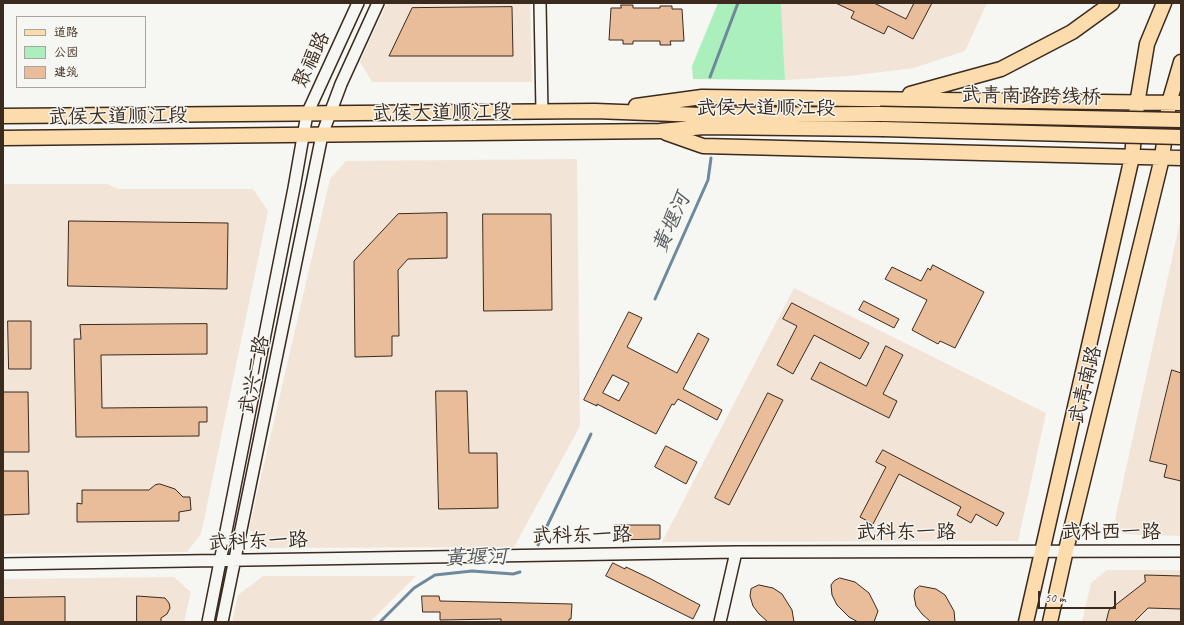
<!DOCTYPE html>
<html>
<head>
<meta charset="utf-8">
<style>
	body { margin:0 }
	#map { position:relative; width:1184px; height:625px; overflow:hidden; background:#f6f6f2; font-family:Caveat,"LXGW WenKai TC",sans-serif }
	canvas { display:block }
	.frame { position:absolute; inset:0; border:4px solid #3b2a1e; pointer-events:none }
	.legend { position:absolute; left:16px; top:16px; width:130px; height:72px; box-sizing:border-box; background:#f6f6f2; border:1px solid #aba49d; margin:0; padding:5px 7px; list-style:none; font-size:12px; color:#3b2a1e }
	.legend li { display:flex; align-items:center; gap:8px; height:20px }
	.legend b { width:20px; border:1px solid #aba49d }
	.scale { position:absolute; left:1038px; top:591px; width:78px; height:18px; box-sizing:border-box; border:2px solid #3b2a1e; border-top:0; padding-left:5px; font-size:12px; line-height:14px; white-space:nowrap; color:#3b2a1e; -webkit-text-stroke:3px #f6f6f2; paint-order:stroke }
</style>
</head>
<body>
<div id="map">
<canvas width="1184" height="625"></canvas>
<div class="frame"></div>
<ul class="legend">
<li><b style="height:5px;background:#fcdcac"></b>道路</li>
<li><b style="height:11px;background:#abf0bc"></b>公园</li>
<li><b style="height:11px;background:#e9bd99"></b>建筑</li>
</ul>
<div class="scale">50 m</div>
</div>
<script>
const context = document.querySelector('canvas').getContext('2d');
context.lineJoin = 'round';
function fillPath(path, color) {
  context.fillStyle = color;
  context.fill(path, 'evenodd');
}
function strokePath(path, color, width, dash) {
  context.strokeStyle = color;
  context.lineWidth = width;
  context.lineCap = dash ? 'butt' : 'round';
  context.setLineDash(dash || []);
  context.stroke(path);
}
function write(font, color, halo, rows, align = 'center') {
  context.font = font + ' Caveat,"LXGW WenKai TC",sans-serif';
  context.lineWidth = 3;
  context.setLineDash([]);
  context.textBaseline = 'middle';
  context.strokeStyle = halo;
  context.fillStyle = color;
  for (const [text, x, y, turn = 0] of rows) {
    context.save();
    context.translate(x, y);
    context.rotate((+turn || 0) * Math.PI / 180);
    context.textAlign = isNaN(turn) ? turn : align;
    if (halo) context.strokeText(text, 0, 0);
    context.fillText(text, 0, 0);
    context.restore();
  }
}
fillPath(new Path2D(`
	M 387,3 L 530,3 L 532,82 L 372,82 L 360,62 Z
	M 781,3 L 987,3 L 965,51 L 914,68 L 849,76 L 785,80 Z
	M 577,159 L 580,426 L 514,547 L 268,548 L 249,529 L 330,179 L 346,161 Z
	M 3,184 L 107,184 L 118,189 L 253,189 L 268,211 L 201,534 L 187,552 L 3,554 Z
	M 1181,217 L 1181,536 L 1122,534 L 1115,519 Z
	M 794,288 L 1046,413 L 1018,541 L 662,542 Z
	M 1107,570 L 1181,570 L 1181,622 L 1082,622 L 1091,583 Z
	M 263,576 L 416,576 L 370,622 L 232,622 L 238,595 Z
	M 174,577 L 191,592 L 184,622 L 3,622 L 3,579 Z`), '#f2e5d7');
fillPath(new Path2D(`
	M 718,3 L 781,3 L 785,80 L 693,79 L 692,66 Z`), '#abf0bc');
strokePath(new Path2D(`
	M 710,77 L 738,3
	M 655,299 L 708,180 L 711,158
	M 538,545 L 591,434
	M 380,622 L 414,588 L 435,575 L 472,571 L 513,574 L 520,572`), '#6f899c', 3);
const building = new Path2D(`
	M 836,3 L 874,3 L 906,19 L 914,3 L 932,3 L 913,39 L 888,26 L 884,34 L 851,18 L 854,12 Z
	M 621,5 L 633,5 L 633,8 L 660,8 L 660,6 L 672,6 L 672,9 L 682,9 L 684,41 L 670,41 L 671,45 L 660,45 L 660,41 L 633,41 L 633,44 L 623,44 L 623,40 L 609,40 L 611,8 L 621,8 Z
	M 512,7 L 513,56 L 389,56 L 412,8 Z
	M 447,213 L 447,258 L 408,259 L 398,270 L 399,336 L 392,336 L 392,356 L 355,357 L 354,261 L 398,214 Z
	M 483,214 L 551,214 L 552,310 L 484,311 Z
	M 69,221 L 228,223 L 227,289 L 68,286 Z
	M 933,265 L 984,292 L 955,348 L 940,341 L 938,344 L 912,330 L 927,300 L 885,279 L 892,267 L 921,281 L 928,268 L 930,270 Z
	M 864,301 L 899,319 L 894,328 L 859,310 Z
	M 792,303 L 869,343 L 860,359 L 814,335 L 793,374 L 777,365 L 797,326 L 783,319 Z
	M 629,312 L 642,318 L 627,347 L 677,373 L 698,333 L 709,339 L 683,389 L 722,410 L 717,420 L 678,399 L 674,405 L 672,404 L 656,434 L 597,404 L 597,406 L 584,400 ZM 613,375 L 629,383 L 619,401 L 603,393 Z
	M 8,321 L 31,321 L 31,369 L 9,369 Z
	M 207,324 L 207,354 L 101,355 L 102,408 L 207,407 L 207,422 L 199,422 L 199,436 L 76,437 L 74,339 L 81,339 L 80,325 Z
	M 886,346 L 903,355 L 883,394 L 897,401 L 889,418 L 811,379 L 820,362 L 866,386 Z
	M 1172,370 L 1181,373 L 1181,481 L 1164,477 L 1167,465 L 1150,461 Z
	M 436,391 L 467,391 L 469,453 L 497,453 L 498,508 L 439,509 Z
	M 3,392 L 28,392 L 29,452 L 3,452 Z
	M 768,393 L 783,400 L 729,505 L 715,498 Z
	M 666,446 L 697,462 L 686,484 L 655,467 Z
	M 883,450 L 1004,513 L 997,526 L 976,514 L 971,523 L 957,515 L 961,507 L 899,474 L 873,524 L 860,517 L 886,467 L 876,462 Z
	M 3,471 L 28,471 L 29,514 L 3,515 Z
	M 160,484 L 175,489 L 183,497 L 190,497 L 191,510 L 179,512 L 179,521 L 77,522 L 77,503 L 82,504 L 82,490 L 149,490 L 155,485 Z
	M 615,525 L 660,525 L 660,539 L 615,540 Z
	M 613,563 L 625,569 L 626,567 L 649,578 L 700,605 L 693,619 L 606,576 Z
	M 1145,575 L 1181,576 L 1181,609 L 1148,608 L 1134,622 L 1106,622 L 1109,610 L 1145,582 Z
	M 840,578 L 855,582 L 869,593 L 878,611 L 874,622 L 858,622 L 849,617 L 837,605 L 832,595 L 831,585 L 834,581 Z
	M 759,585 L 773,588 L 782,594 L 792,610 L 794,622 L 768,622 L 759,614 L 753,606 L 750,596 L 751,589 Z
	M 920,586 L 936,589 L 945,595 L 954,611 L 955,622 L 931,622 L 922,614 L 916,606 L 914,596 L 915,590 Z
	M 137,596 L 165,598 L 169,603 L 170,608 L 167,614 L 161,618 L 161,622 L 137,622 Z
	M 422,596 L 439,596 L 440,601 L 572,604 L 571,619 L 569,619 L 569,622 L 501,622 L 501,619 L 440,620 L 440,612 L 423,612 Z
	M 65,597 L 65,622 L 3,622 L 3,598 Z`);
fillPath(building, '#e9bd99');
strokePath(building, '#3b2a1e', 1);
const minor = new Path2D(`
	M 540,3 L 542,112
	M 3,564 L 736,552 L 1181,551
	M 208,622 L 294,188 L 307,114 L 358,3
	M 222,622 L 322,135 L 341,84 L 378,3
	M 720,622 L 736,552`);
const major = new Path2D(`
	M 910,94 L 1001,69 L 1072,32 L 1112,3
	M 636,106 L 702,97 L 1181,103
	M 3,116 L 595,111 L 701,115 L 880,114
	M 666,133 L 703,146 L 1181,158
	M 3,138 L 660,131 L 704,127 L 882,129
	M 1026,622 L 1132,157 L 1137,104 L 1147,44 L 1164,3
	M 1050,622 L 1066,550 L 1162,158 L 1169,103 L 1181,62`);
strokePath(minor, '#3b2a1e', 14);
strokePath(major, '#3b2a1e', 17);
strokePath(minor, '#f6f6f2', 11);
strokePath(major, '#fcdcac', 14);
const majorBridge = new Path2D(`
	M 880,114 L 1181,120
	M 882,129 L 1181,137`);
strokePath(majorBridge, '#3b2a1e', 17, []);
strokePath(majorBridge, '#fcdcac', 14);
write('20px', '#3b2a1e', '#f6f6f2', [
	["聚福路",312,60,-65],
	["武青南路跨线桥",1031,97,1],
	["武侯大道顺江段",766,109],
	["武侯大道顺江段",442,113,-1],
	["武侯大道顺江段",118,117,-1],
	["武兴二路",255,375,-78],
	["武青南路",1086,385,-76],
	["武科东一路",906,533],
	["武科西一路",1111,533],
	["武科东一路",582,536,-1],
	["武科东一路",258,542,-2]
]);
write('italic 21px', '#55595d', '#f6f6f2', [
	["黄堰河",672,223,-66],
	["黄堰河",476,558,-2]
]);
</script>
</body>
</html>
